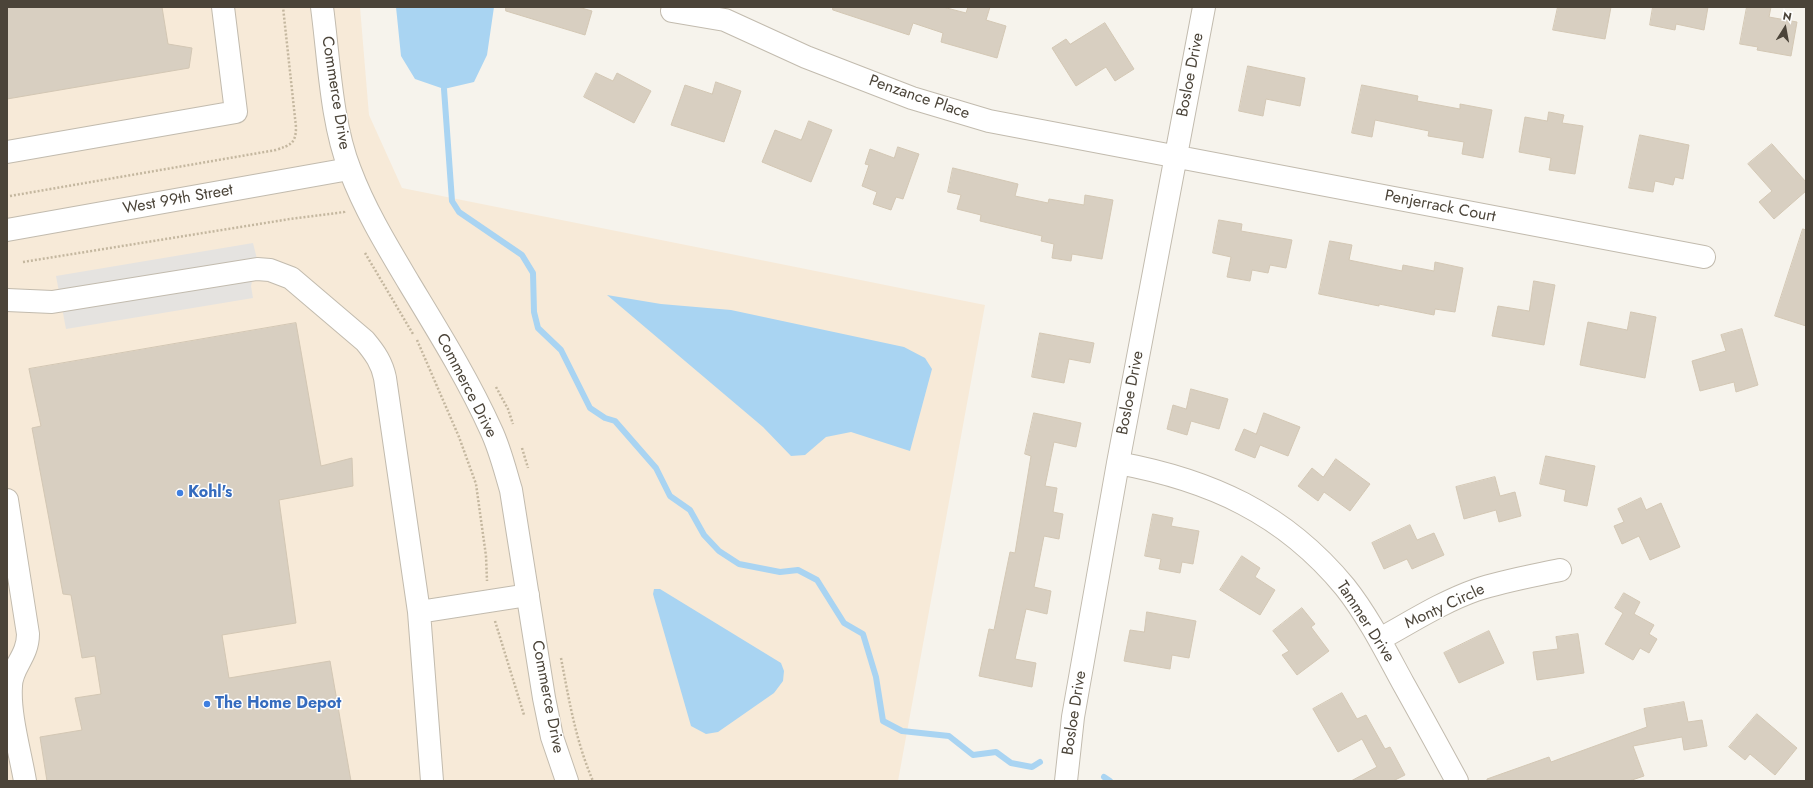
<!DOCTYPE html>
<html>
<head>
<meta charset="utf-8">
<style>
	body { margin:0 }
	#map { position:relative; width:1813px; height:788px; overflow:hidden; background:#f6f3ec; font-family:Jost,sans-serif }
	canvas { display:block }
	.frame { position:absolute; inset:0; border:8px solid #4b4439; pointer-events:none }
	.north { position:absolute; left:1765px; top:8px; width:40px; height:40px; -webkit-text-stroke:3px #fff; paint-order:stroke; rotate:11deg; font-size:11px; font-weight:700; line-height:16px; text-align:center; color:#4b4439 }
	.north::after { content:''; display:block; margin:auto; width:14px; height:18px; background:#4b4439; clip-path:polygon(50% 0,100% 100%,50% 72%,0 100%) }
</style>
</head>
<body>
<div id="map">
<canvas width="1813" height="788"></canvas>
<div class="frame"></div>
<div class="north">N</div>
</div>
<script>
const context = document.querySelector('canvas').getContext('2d');
context.lineJoin = 'round';
function fillPath(path, color) {
  context.fillStyle = color;
  context.fill(path, 'evenodd');
}
function strokePath(path, color, width, dash) {
  context.strokeStyle = color;
  context.lineWidth = width;
  context.lineCap = dash ? 'butt' : 'round';
  context.setLineDash(dash || []);
  context.stroke(path);
}
function write(font, color, halo, rows, align = 'center') {
  context.font = font + ' Jost,sans-serif';
  context.lineWidth = 3;
  context.setLineDash([]);
  context.textBaseline = 'middle';
  context.strokeStyle = halo;
  context.fillStyle = color;
  for (const [text, x, y, turn = 0] of rows) {
    context.save();
    context.translate(x, y);
    context.rotate((+turn || 0) * Math.PI / 180);
    context.textAlign = isNaN(turn) ? turn : align;
    if (halo) context.strokeText(text, 0, 0);
    context.fillText(text, 0, 0);
    context.restore();
  }
}
fillPath(new Path2D(`
	M 7,7 L 360,7 L 369,115 L 402,188 L 985,305 L 898,781 L 7,781 Z`), '#f7ead8');
fillPath(new Path2D(`
	M 253,243 L 257,259 L 251,286 L 253,298 L 66,329 L 56,276 Z`), '#e5e3e0');
fillPath(new Path2D(`
	M 396,7 L 494,7 L 487,55 L 474,82 L 444,89 L 415,79 L 401,56 Z
	M 607,295 L 661,304 L 731,310 L 904,347 L 925,358 L 932,369 L 910,451 L 851,432 L 826,437 L 805,455 L 791,456 L 763,427 Z
	M 654,589 L 660,589 L 781,663 L 784,671 L 783,681 L 774,693 L 718,732 L 706,734 L 691,726 L 653,594 Z`), '#a9d4f2');
strokePath(new Path2D(`
	M 444,89 L 452,201 L 459,212 L 522,255 L 533,273 L 534,312 L 538,328 L 561,350 L 590,408 L 605,418 L 615,421 L 656,468 L 670,496 L 690,510 L 704,535 L 719,551 L 739,564 L 780,572 L 798,570 L 817,580 L 844,623 L 863,634 L 876,677 L 883,721 L 902,731 L 949,736 L 973,755 L 996,752 L 1011,763 L 1032,767 L 1040,762
	M 1104,777 L 1110,781`), '#a9d4f2', 6);
const building = new Path2D(`
	M 7,7 L 162,7 L 168,44 L 192,48 L 189,68 L 7,99 Z
	M 506,7 L 578,7 L 592,11 L 585,35 L 506,11 Z
	M 833,7 L 943,7 L 966,13 L 968,7 L 990,7 L 986,20 L 1006,26 L 997,58 L 941,42 L 943,33 L 913,23 L 909,35 L 833,10 Z
	M 1558,7 L 1611,7 L 1605,39 L 1553,30 Z
	M 1653,7 L 1708,7 L 1704,30 L 1676,24 L 1675,30 L 1650,25 Z
	M 1747,7 L 1771,7 L 1769,17 L 1797,22 L 1791,56 L 1757,50 L 1758,47 L 1740,44 Z
	M 1105,23 L 1134,69 L 1115,81 L 1106,67 L 1076,86 L 1052,48 L 1066,39 L 1070,44 Z
	M 1248,66 L 1305,78 L 1300,106 L 1266,99 L 1263,116 L 1239,111 Z
	M 596,73 L 613,81 L 617,73 L 651,91 L 634,123 L 584,97 Z
	M 716,82 L 741,91 L 724,142 L 671,125 L 685,85 L 712,94 Z
	M 1362,85 L 1418,96 L 1417,101 L 1460,109 L 1460,104 L 1492,110 L 1483,158 L 1462,154 L 1464,142 L 1428,136 L 1429,131 L 1375,120 L 1372,137 L 1352,133 Z
	M 1549,112 L 1564,115 L 1562,123 L 1583,126 L 1575,174 L 1549,170 L 1551,158 L 1519,152 L 1525,117 L 1547,121 Z
	M 809,121 L 832,130 L 811,182 L 762,162 L 775,130 L 801,140 Z
	M 1640,135 L 1689,145 L 1683,179 L 1675,177 L 1673,185 L 1655,181 L 1653,192 L 1629,188 Z
	M 1772,144 L 1806,182 L 1806,191 L 1774,219 L 1759,202 L 1772,191 L 1748,164 Z
	M 898,147 L 919,154 L 903,199 L 896,197 L 891,210 L 873,204 L 877,192 L 862,186 L 869,165 L 865,164 L 870,149 L 894,158 Z
	M 953,168 L 1018,184 L 1015,196 L 1048,203 L 1049,199 L 1084,205 L 1085,195 L 1113,200 L 1102,259 L 1072,254 L 1071,261 L 1052,258 L 1054,244 L 1041,241 L 1042,236 L 980,221 L 981,215 L 957,209 L 961,195 L 948,192 Z
	M 1219,220 L 1242,224 L 1241,231 L 1292,240 L 1286,268 L 1270,265 L 1268,273 L 1252,270 L 1250,281 L 1227,277 L 1231,257 L 1213,253 Z
	M 1803,229 L 1806,230 L 1806,326 L 1775,316 Z
	M 1330,241 L 1352,245 L 1349,260 L 1402,271 L 1403,265 L 1434,271 L 1435,262 L 1463,268 L 1455,312 L 1435,309 L 1434,315 L 1379,304 L 1379,306 L 1319,294 Z
	M 1534,281 L 1555,285 L 1544,345 L 1492,336 L 1498,306 L 1529,311 Z
	M 1631,312 L 1656,317 L 1645,378 L 1580,365 L 1588,322 L 1627,330 Z
	M 296,323 L 321,466 L 352,458 L 353,486 L 279,500 L 296,623 L 222,635 L 229,678 L 330,661 L 351,781 L 47,781 L 40,737 L 82,730 L 75,698 L 101,694 L 95,656 L 82,658 L 71,595 L 63,594 L 32,428 L 41,426 L 29,369 Z
	M 1742,329 L 1758,385 L 1736,392 L 1734,382 L 1700,391 L 1692,361 L 1726,351 L 1721,335 Z
	M 1040,333 L 1094,343 L 1090,363 L 1069,359 L 1064,383 L 1032,377 Z
	M 1191,389 L 1228,399 L 1219,429 L 1191,421 L 1187,435 L 1167,429 L 1173,405 L 1186,409 Z
	M 1034,413 L 1081,423 L 1076,447 L 1054,442 L 1045,486 L 1057,488 L 1053,512 L 1063,514 L 1059,539 L 1044,536 L 1034,587 L 1051,591 L 1047,614 L 1026,609 L 1015,659 L 1036,663 L 1032,687 L 979,676 L 989,629 L 994,630 L 1010,552 L 1015,553 L 1031,456 L 1025,454 Z
	M 1264,413 L 1300,427 L 1288,456 L 1260,445 L 1255,458 L 1235,450 L 1244,429 L 1256,434 Z
	M 1546,456 L 1595,466 L 1587,506 L 1564,501 L 1566,490 L 1540,484 Z
	M 1336,459 L 1370,484 L 1350,511 L 1324,492 L 1318,501 L 1298,486 L 1312,468 L 1323,477 Z
	M 1495,477 L 1500,496 L 1515,492 L 1521,516 L 1499,522 L 1496,510 L 1464,519 L 1456,487 Z
	M 1641,498 L 1646,510 L 1661,503 L 1680,547 L 1650,560 L 1639,536 L 1622,544 L 1614,526 L 1624,522 L 1618,509 Z
	M 1153,514 L 1173,518 L 1171,526 L 1199,531 L 1193,564 L 1182,562 L 1180,573 L 1159,569 L 1161,559 L 1145,556 Z
	M 1410,525 L 1417,540 L 1434,533 L 1444,555 L 1412,569 L 1407,559 L 1384,569 L 1372,543 Z
	M 1242,556 L 1260,568 L 1255,577 L 1275,590 L 1260,615 L 1220,590 Z
	M 1624,593 L 1640,602 L 1634,614 L 1654,625 L 1649,634 L 1657,639 L 1649,653 L 1640,648 L 1633,660 L 1605,644 L 1623,613 L 1615,608 Z
	M 1302,608 L 1315,624 L 1311,627 L 1329,651 L 1297,675 L 1282,655 L 1289,651 L 1273,631 Z
	M 1147,612 L 1196,621 L 1189,658 L 1172,655 L 1170,669 L 1124,661 L 1130,630 L 1144,632 Z
	M 1489,631 L 1504,663 L 1459,683 L 1444,653 Z
	M 1578,634 L 1584,673 L 1537,680 L 1533,652 L 1558,649 L 1556,637 Z
	M 1342,693 L 1357,719 L 1366,715 L 1385,749 L 1390,747 L 1405,775 L 1393,781 L 1351,781 L 1377,767 L 1362,739 L 1338,752 L 1313,709 Z
	M 1684,702 L 1688,722 L 1702,720 L 1707,746 L 1684,750 L 1682,737 L 1633,746 L 1644,776 L 1629,781 L 1487,781 L 1487,779 L 1549,757 L 1551,762 L 1647,727 L 1644,709 Z
	M 1757,714 L 1797,748 L 1775,775 L 1750,754 L 1745,760 L 1729,747 Z`);
fillPath(building, '#d8cfc1');
strokePath(building, '#d3c7b4', 1);
const minor = new Path2D(`
	M 322,7 C 329,59 331,122 350,170 C 365,210 387,246 409,283 C 438,331 468,379 491,430 C 500,449 505,470 511,490 L 544,698 L 552,737 L 567,781
	M 672,11 L 725,20 L 806,57 L 912,98 L 989,121 L 1704,257
	M 7,152 L 236,112 L 223,7
	M 7,230 L 349,169
	M 7,300 L 52,302 L 257,269 L 270,270 L 291,278 L 365,341 C 375,353 382,363 385,378 L 419,612 L 432,781
	M 1118,463 C 1210,480 1284,513 1345,587 C 1368,616 1385,650 1403,683 C 1421,715 1439,748 1457,781
	M 7,500 L 28,634 C 28,657 11,667 11,686 C 9,714 20,752 25,781
	M 419,612 L 528,595
	M 1380,639 C 1411,622 1442,602 1476,590 C 1503,581 1532,576 1560,570
	M 1066,781 L 1073,717 L 1118,463 L 1204,7`);
strokePath(minor, '#c2bbae', 24);
strokePath(new Path2D(`
	M 10,196 L 276,150 C 290,145 296,144 296,127 L 283,7
	M 365,253 L 413,334
	M 23,262 L 290,219 L 344,212 L 345,214
	M 417,340 L 459,437 L 476,484 L 486,556 L 487,581
	M 496,387 L 508,409 L 513,424
	M 522,448 L 528,468
	M 495,621 L 524,715
	M 561,658 C 569,700 576,742 593,781`), '#c4b79f', 2.5, [2, 2]);
strokePath(minor, '#fff', 22);
for (const [x, y, r, color] of [
	[180,493,4,"#3f7fe0"],
	[207,704,4,"#3f7fe0"]
]) {
  const dot = new Path2D();
  dot.arc(x, y, r, 0, 2 * Math.PI);
  context.fillStyle = color;
  context.fill(dot);
  strokePath(dot, '#fff', 1.5);
}
write('16px', '#4b4439', '#fff', [
	["Bosloe Drive",1191,75,-79],
	["Commerce Drive",335,93,81],
	["Penzance Place",919,98,19],
	["West 99th Street",178,200,-10],
	["Penjerrack Court",1440,207,11],
	["Commerce Drive",466,386,63],
	["Bosloe Drive",1131,393,-79],
	["Monty Circle",1445,607,-25],
	["Tammer Drive",1365,622,57],
	["Commerce Drive",547,697,79],
	["Bosloe Drive",1075,713,-81]
]);
write('bold 16px', '#366cbe', '#fff', [
	["Kohl's",188,493],
	["The Home Depot",215,704]
], 'left');
</script>
</body>
</html>
